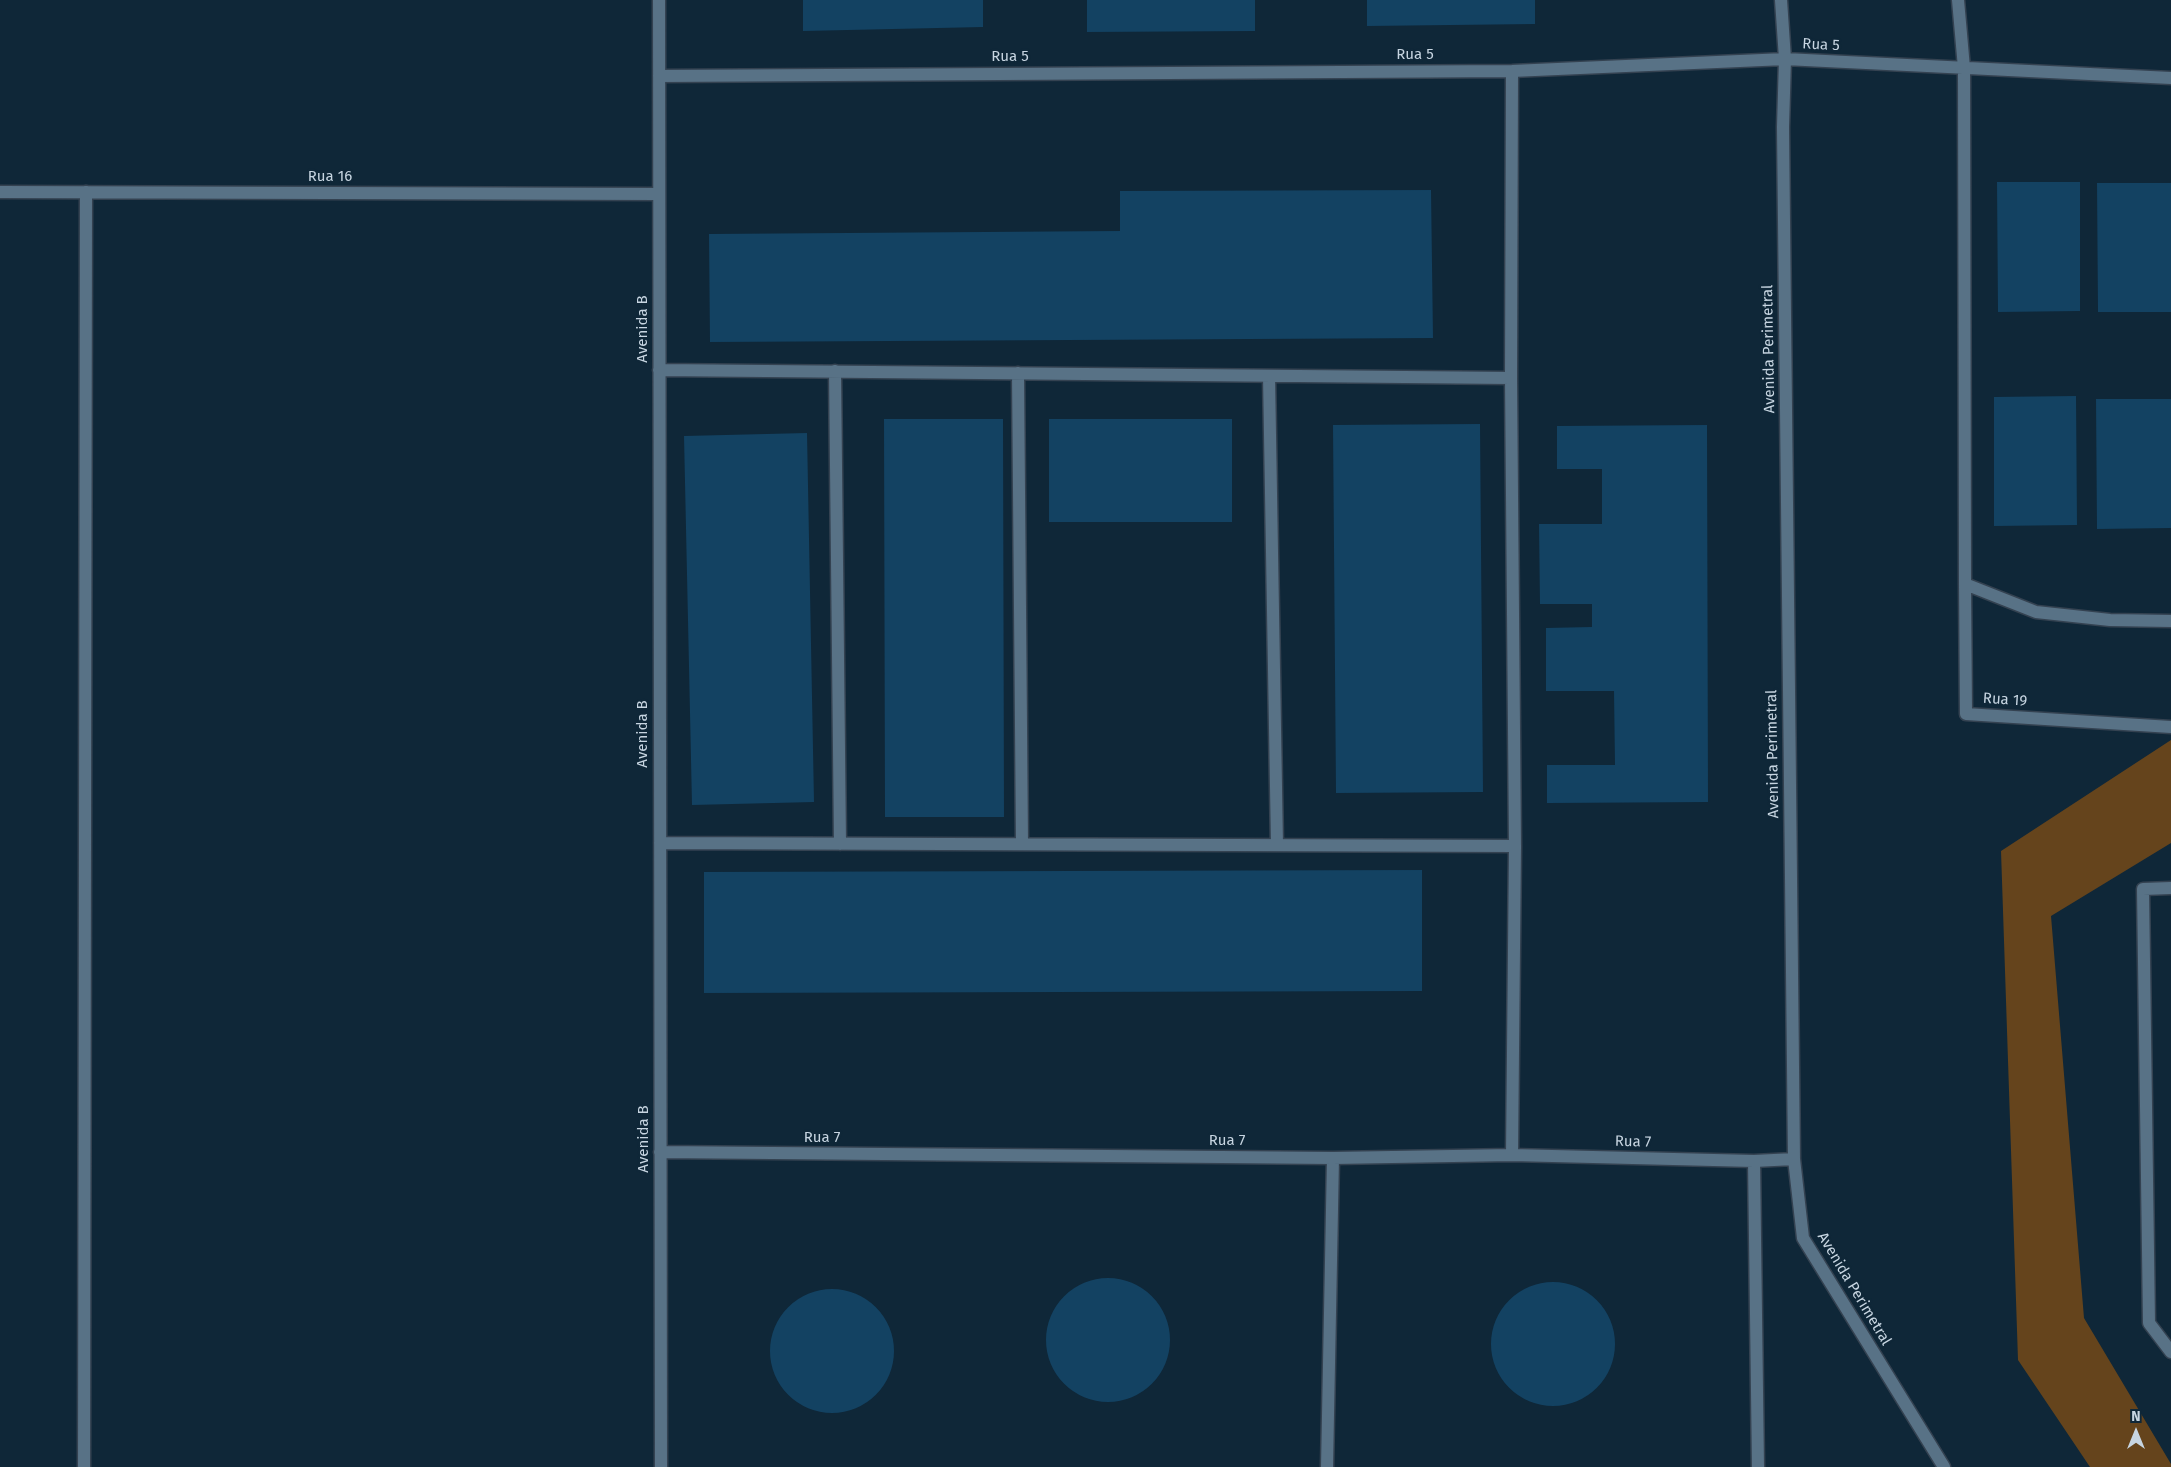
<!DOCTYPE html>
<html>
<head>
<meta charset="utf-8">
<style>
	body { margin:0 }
	#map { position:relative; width:2171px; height:1467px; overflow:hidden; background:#0f2738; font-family:"Fira Sans",sans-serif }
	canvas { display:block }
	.north { position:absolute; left:2111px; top:1407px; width:50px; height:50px; -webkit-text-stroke:4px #0f2738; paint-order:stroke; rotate:0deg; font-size:14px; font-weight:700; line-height:20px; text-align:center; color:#c7d5e1 }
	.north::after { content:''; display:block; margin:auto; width:18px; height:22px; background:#c7d5e1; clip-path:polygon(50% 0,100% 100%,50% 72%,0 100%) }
</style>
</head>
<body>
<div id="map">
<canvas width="2171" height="1467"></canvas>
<div class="north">N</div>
</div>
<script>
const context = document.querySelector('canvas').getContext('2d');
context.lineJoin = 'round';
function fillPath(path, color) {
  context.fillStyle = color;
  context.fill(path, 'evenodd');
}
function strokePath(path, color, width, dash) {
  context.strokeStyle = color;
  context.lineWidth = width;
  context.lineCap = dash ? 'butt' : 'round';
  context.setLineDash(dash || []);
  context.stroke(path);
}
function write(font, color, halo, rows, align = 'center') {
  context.font = font + ' "Fira Sans",sans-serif';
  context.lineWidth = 4.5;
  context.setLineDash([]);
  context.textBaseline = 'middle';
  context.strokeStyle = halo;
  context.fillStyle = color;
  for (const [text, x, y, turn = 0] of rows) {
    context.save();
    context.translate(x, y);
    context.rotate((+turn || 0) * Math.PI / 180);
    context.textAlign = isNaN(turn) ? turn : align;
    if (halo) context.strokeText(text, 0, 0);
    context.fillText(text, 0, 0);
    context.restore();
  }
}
fillPath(new Path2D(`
	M 2171,740 L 2171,843 L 2051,916 L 2084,1318 L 2171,1464 L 2171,1467 L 2090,1467 L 2018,1360 L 2001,851 Z`), '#65441c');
fillPath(new Path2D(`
	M 803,0 L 983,0 L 983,27 L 803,31 Z
	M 1087,0 L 1255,0 L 1255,31 L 1087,32 Z
	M 1367,0 L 1535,0 L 1535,24 L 1367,26 Z
	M 1997,182 L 2080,182 L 2080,311 L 1998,312 Z
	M 2097,183 L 2171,183 L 2171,312 L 2098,312 Z
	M 1431,190 L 1433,338 L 710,342 L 709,234 L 1120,231 L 1120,191 Z
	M 2076,396 L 2077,525 L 1994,526 L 1994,397 Z
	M 2096,399 L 2171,399 L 2171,528 L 2097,529 Z
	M 884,419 L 1003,419 L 1004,817 L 885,817 Z
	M 1049,419 L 1232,419 L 1232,522 L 1049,522 Z
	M 1480,424 L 1483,792 L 1336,793 L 1333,425 Z
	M 1707,425 L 1708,802 L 1547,803 L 1547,765 L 1615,765 L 1614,691 L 1546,691 L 1546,628 L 1592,627 L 1592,604 L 1540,604 L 1539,524 L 1602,524 L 1602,469 L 1557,469 L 1557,426 Z
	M 807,433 L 814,802 L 692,805 L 684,436 Z
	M 1422,870 L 1422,991 L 704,993 L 704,872 Z
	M1046 1340a62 62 0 1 1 124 0a62 62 0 1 1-124 0Z
	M1491 1344a62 62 0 1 1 124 0a62 62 0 1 1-124 0Z
	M770 1351a62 62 0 1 1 124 0a62 62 0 1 1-124 0Z`), '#134262');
const lane = new Path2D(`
	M 659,0 L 661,1467
	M 1781,0 L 1785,59 L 1783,127 L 1794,1159 L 1803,1238 L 1944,1467
	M 1958,0 L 1964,68 L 1965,584 L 2036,612 L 2110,620 L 2171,621
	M 1512,71 L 1511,378 L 1515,846
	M 659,76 L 1512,71 L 1785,59 L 2171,78
	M 0,192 L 659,194
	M 659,370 L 1511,378
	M 835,371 L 840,844
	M 1018,373 L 1022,844
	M 1269,376 L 1277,845
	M 1965,584 L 1966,714 L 2171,727
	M 660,843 L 1515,846 L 1512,1155
	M 2171,888 L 2143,889 L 2149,1323 L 2171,1352
	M 660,1152 L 1333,1158 L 1512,1155 L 1754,1161 L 1794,1159
	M 1754,1161 L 1758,1467
	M 84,1467 L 86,192
	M 1327,1467 L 1333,1158`);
strokePath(lane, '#344251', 15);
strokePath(lane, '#587286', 12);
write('15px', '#c7d5e1', '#0f2738', [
	["Rua 5",1821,45,3],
	["Rua 5",1415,55],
	["Rua 5",1010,57],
	["Rua 16",330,177],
	["Avenida B",643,329,-90],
	["Avenida Perimetral",1769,349,-91],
	["Rua 19",2005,700,4],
	["Avenida B",643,734,-90],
	["Avenida Perimetral",1773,754,-91],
	["Rua 7",822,1138],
	["Avenida B",644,1139,-90],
	["Rua 7",1227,1141],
	["Rua 7",1633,1142,1],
	["Avenida Perimetral",1854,1289,59]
]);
</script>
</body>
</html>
